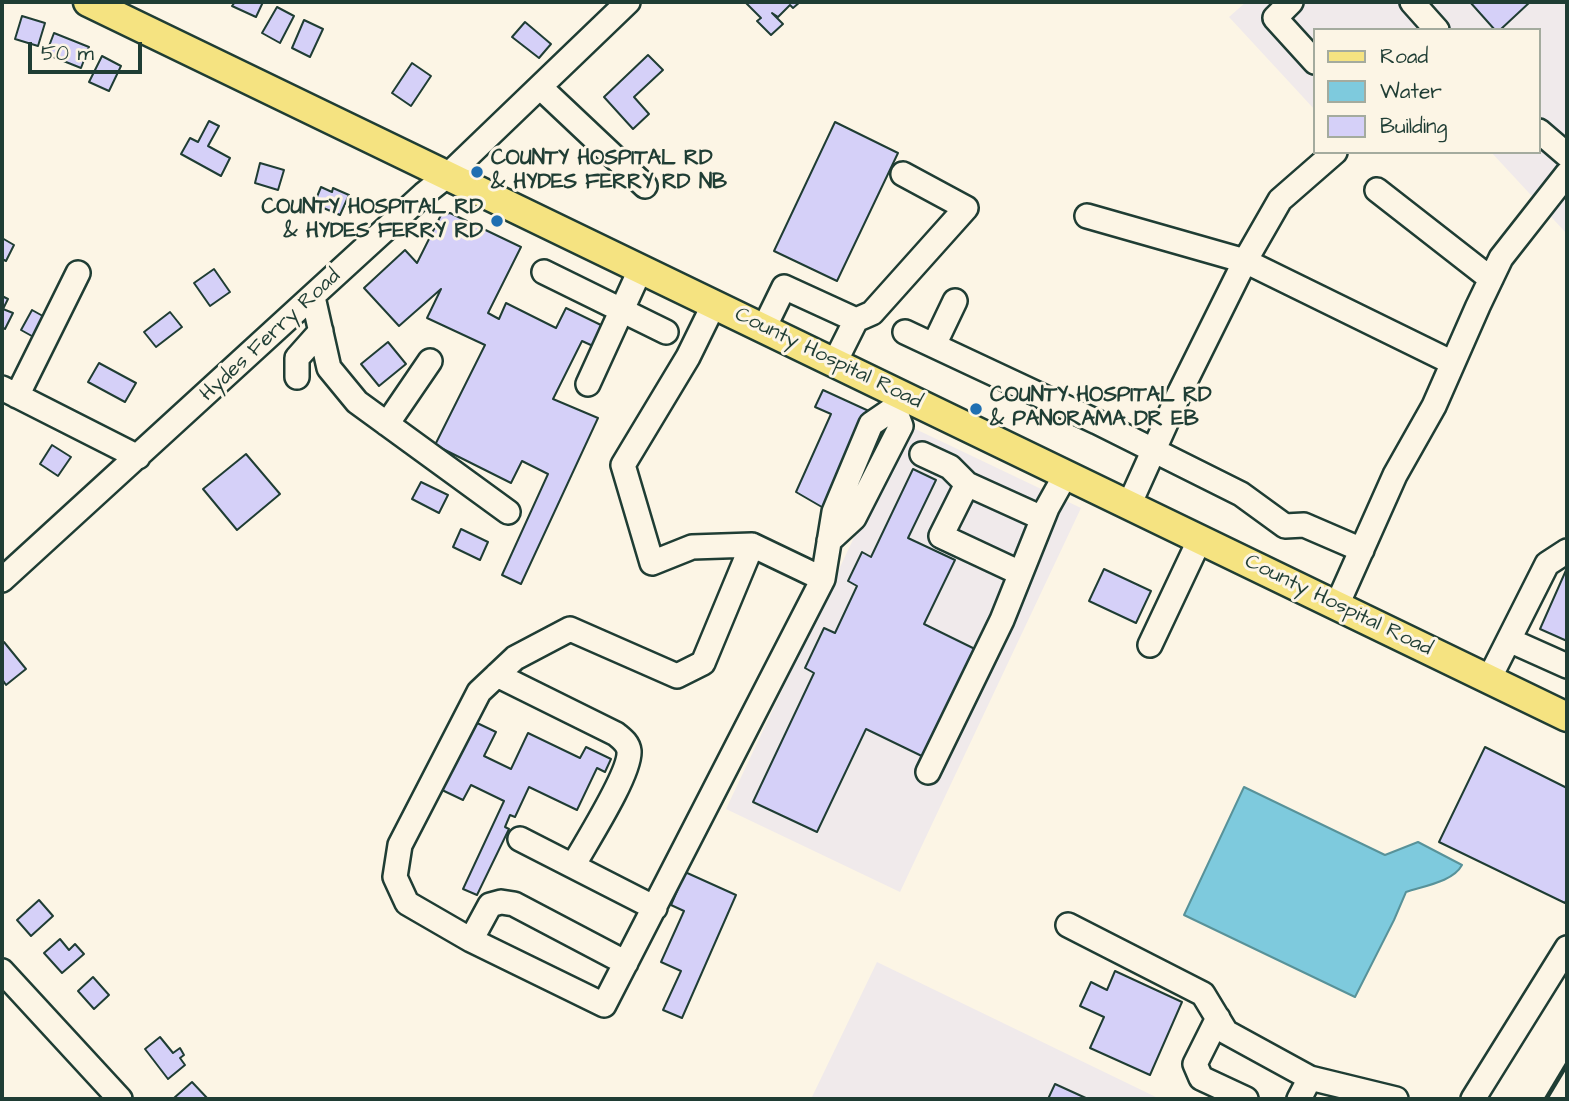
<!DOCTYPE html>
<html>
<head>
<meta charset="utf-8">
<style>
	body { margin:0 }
	#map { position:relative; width:1569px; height:1101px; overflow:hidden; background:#fcf5e5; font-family:"Architects Daughter",sans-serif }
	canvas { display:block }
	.frame { position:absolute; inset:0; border:4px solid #1f3d34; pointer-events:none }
	.legend { position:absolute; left:1313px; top:28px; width:228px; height:126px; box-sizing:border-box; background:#fcf5e5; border:2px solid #a4ab9e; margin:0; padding:9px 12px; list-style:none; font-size:21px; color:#1f3d34 }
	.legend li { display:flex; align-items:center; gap:14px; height:35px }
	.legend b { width:35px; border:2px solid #a4ab9e }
	.scale { position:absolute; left:28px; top:42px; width:114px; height:32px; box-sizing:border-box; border:4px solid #1f3d34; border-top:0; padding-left:9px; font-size:21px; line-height:24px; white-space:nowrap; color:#1f3d34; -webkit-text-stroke:5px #fcf5e5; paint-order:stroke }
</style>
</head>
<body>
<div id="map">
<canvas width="1569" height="1101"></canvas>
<div class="frame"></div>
<ul class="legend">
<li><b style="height:9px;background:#f5e381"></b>Road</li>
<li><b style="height:19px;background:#7ecadd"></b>Water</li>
<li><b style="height:19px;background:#d5d0f8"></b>Building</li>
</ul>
<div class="scale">50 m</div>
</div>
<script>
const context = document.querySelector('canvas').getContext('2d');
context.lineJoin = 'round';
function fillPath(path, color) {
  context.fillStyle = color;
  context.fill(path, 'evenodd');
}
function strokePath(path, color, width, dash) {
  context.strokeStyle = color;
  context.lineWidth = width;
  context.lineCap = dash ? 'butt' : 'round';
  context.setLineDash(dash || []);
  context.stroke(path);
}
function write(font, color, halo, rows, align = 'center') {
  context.font = font + ' "Architects Daughter",sans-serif';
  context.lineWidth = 6;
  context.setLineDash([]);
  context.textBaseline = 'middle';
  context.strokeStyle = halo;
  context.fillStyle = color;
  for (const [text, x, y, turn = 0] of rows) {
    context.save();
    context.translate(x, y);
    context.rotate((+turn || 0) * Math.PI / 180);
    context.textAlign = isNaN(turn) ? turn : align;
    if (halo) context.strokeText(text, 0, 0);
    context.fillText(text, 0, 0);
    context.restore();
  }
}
fillPath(new Path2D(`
	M 1246,2 L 1567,2 L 1567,234 L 1491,152 L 1539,152 L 1539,30 L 1315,30 L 1315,110 L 1229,17 Z
	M 907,425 L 1081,508 L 900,892 L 726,809 Z
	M 877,962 L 1160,1099 L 811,1099 Z`), '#f0eaeb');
const water = new Path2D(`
	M 1244,787 L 1385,855 L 1418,842 L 1462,865 C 1453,882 1423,886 1406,892 L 1394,920 L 1355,997 L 1184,915 Z`);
fillPath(water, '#7ecadd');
strokePath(water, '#589299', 2);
const building = new Path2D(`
	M 235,2 L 263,2 L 256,17 L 232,6 Z
	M 745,2 L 800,2 L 793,8 L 790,5 L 778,17 L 772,13 L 783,24 L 771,35 L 757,21 L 761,18 Z
	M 1470,2 L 1530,2 L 1500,30 L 1495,30 Z
	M 277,7 L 294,16 L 280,43 L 262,33 Z
	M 22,16 L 45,23 L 38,46 L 15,39 Z
	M 304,20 L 323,29 L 310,57 L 292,48 Z
	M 525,22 L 551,44 L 539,58 L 512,37 Z
	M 54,33 L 89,47 L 81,68 L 46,54 Z
	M 648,55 L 663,70 L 634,97 L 649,114 L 633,129 L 604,97 Z
	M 102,56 L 121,66 L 109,91 L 89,82 Z
	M 412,63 L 431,76 L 411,106 L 392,93 Z
	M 209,121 L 219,126 L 208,146 L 230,158 L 221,176 L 181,154 L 190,138 L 198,142 Z
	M 835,122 L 898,153 L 837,281 L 774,251 Z
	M 260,163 L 284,170 L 278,190 L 255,183 Z
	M 321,187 L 332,192 L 333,188 L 349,195 L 340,215 L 314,204 Z
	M 450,213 L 521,247 L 488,313 L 499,319 L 506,303 L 556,328 L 566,308 L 603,326 L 593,346 L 582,341 L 553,399 L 598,418 L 521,584 L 502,575 L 548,474 L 522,461 L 511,483 L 435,445 L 485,345 L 427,318 L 441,289 L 399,326 L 364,288 L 405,250 L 417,263 L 441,215 Z
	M 2,238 L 14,245 L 6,261 L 2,259 Z
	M 214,269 L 230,292 L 210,306 L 194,283 Z
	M 2,296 L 8,299 L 3,309 L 13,313 L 5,329 L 2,327 Z
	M 32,310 L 50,320 L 39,340 L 21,330 Z
	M 170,312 L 182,327 L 156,347 L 144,332 Z
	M 388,342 L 406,364 L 379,386 L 361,364 Z
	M 99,363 L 136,383 L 125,402 L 88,382 Z
	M 823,390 L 871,412 L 827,510 L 796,492 L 831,414 L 815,407 Z
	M 52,445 L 71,457 L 58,476 L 40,464 Z
	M 246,454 L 280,494 L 237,530 L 203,489 Z
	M 913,469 L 936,480 L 908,538 L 955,560 L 924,624 L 981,652 L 930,760 L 866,729 L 817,832 L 753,802 L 814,673 L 805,668 L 824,628 L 835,633 L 857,586 L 848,581 L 862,552 L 871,557 Z
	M 421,482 L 448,495 L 439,513 L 412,499 Z
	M 461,529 L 488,542 L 480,560 L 453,547 Z
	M 1567,568 L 1567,641 L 1540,629 Z
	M 1104,569 L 1151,591 L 1136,623 L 1089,601 Z
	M 4,642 L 26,669 L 6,685 L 2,679 L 2,645 Z
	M 475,722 L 496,732 L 484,756 L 511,769 L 528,733 L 580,758 L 586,747 L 611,759 L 605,772 L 597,768 L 577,810 L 529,787 L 515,817 L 510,815 L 505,827 L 509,829 L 477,895 L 463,889 L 504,801 L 471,785 L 463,800 L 442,790 Z
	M 1485,747 L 1567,788 L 1567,898 L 1565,903 L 1439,842 Z
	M 685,872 L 736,895 L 682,1018 L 663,1010 L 681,971 L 661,962 L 684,911 L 671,905 Z
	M 39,900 L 53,916 L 31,936 L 17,920 Z
	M 60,939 L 69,950 L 75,944 L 84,954 L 62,973 L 44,953 Z
	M 1115,971 L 1182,1002 L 1150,1075 L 1090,1048 L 1104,1017 L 1080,1006 L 1091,982 L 1107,990 Z
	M 93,977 L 109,995 L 94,1009 L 78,991 Z
	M 160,1037 L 173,1053 L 180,1048 L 184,1055 L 180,1058 L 185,1065 L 168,1079 L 145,1049 Z
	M 192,1082 L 208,1099 L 175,1099 L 174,1098 Z
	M 1055,1084 L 1088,1099 L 1048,1099 Z`);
fillPath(building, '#d5d0f8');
strokePath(building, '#1f3d34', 2);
const minor = new Path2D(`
	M 1291,2 L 1275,18 L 1315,62
	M 1412,2 L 1437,30
	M 540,87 L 645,186
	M 1539,131 L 1567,155
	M 1335,152 L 1280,200 L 1245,261 L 1453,363
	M 1377,190 L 1491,279
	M 1087,216 L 1245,261 L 1179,394 L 1129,505
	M 544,272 L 666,332
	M 313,297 L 329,368 L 357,402 L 508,512
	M 714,304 L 688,357 L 623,465 L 652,563 L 692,547 L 752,545
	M 856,320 L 872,313 L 966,208 L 903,174
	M 764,328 L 784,287 L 856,320 L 835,362
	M 905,332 L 1097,422 L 1241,494 L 1285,526 L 1304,525 L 1362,550
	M 934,345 L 955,301
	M 297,377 L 297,358 L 321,331
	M 588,384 L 641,268
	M 2,388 L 138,457
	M 17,396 L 78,273
	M 387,424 L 430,361
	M 922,454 L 950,467 L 967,484 L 1042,518
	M 967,484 L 941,536 L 1020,573
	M 829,541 L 854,518 L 901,426 L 895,410
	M 823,579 L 752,545 L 703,663 L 677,676 L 570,629 L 515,658 L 479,692 L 400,845 L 395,877 L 407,903 L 471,940 L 604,1005 L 823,579 L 834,512 L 871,424 L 909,398
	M 2,580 L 424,194 L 448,175 L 628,2
	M 1337,605 L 1395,475 L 1434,406 L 1478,306 L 1501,258 L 1567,174
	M 1509,640 L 1567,666
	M 1150,645 L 1200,539
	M 497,675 L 616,734 C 622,739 628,743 629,751 C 631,773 585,844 573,866
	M 1489,679 L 1547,564 L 1567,551
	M 928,772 L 1002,620 L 1047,508 L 1066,474
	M 520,839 L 655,908
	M 1068,925 L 1203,994 L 1226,1032 L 1310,1078 L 1396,1099
	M 471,940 L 490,905 L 501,902 L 514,904 L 626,963
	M 2,971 L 120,1099
	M 1218,1018 L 1195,1064 L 1201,1078 L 1246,1099
	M 1299,1099 L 1310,1078
	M 1473,1099 L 1567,948`);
const major = new Path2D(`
	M 88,2 L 1567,717`);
strokePath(minor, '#1f3d34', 28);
strokePath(major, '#1f3d34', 33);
strokePath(minor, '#fcf5e5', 23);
strokePath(major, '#f5e381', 28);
strokePath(new Path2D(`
	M 1546,1099 L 1567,1064`), '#1f3d34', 4.5);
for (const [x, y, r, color] of [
	[477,172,7,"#1f6fb2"],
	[497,221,7,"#1f6fb2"],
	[976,409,7,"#1f6fb2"]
]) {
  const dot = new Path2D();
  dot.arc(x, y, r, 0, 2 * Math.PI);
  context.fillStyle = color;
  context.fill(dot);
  strokePath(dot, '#fcf5e5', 2.5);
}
write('bold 21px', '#1f3d34', '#fcf5e5', [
	["COUNTY HOSPITAL RD",491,160],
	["& HYDES FERRY RD NB",491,184],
	["COUNTY HOSPITAL RD",483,209,"right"],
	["& HYDES FERRY RD",483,233,"right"],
	["COUNTY HOSPITAL RD",990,397],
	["& PANORAMA DR EB",990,421]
], 'left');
write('21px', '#1f3d34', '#fcf5e5', [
	["Hydes Ferry Road",271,336,-43],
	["County Hospital Road",828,359,26],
	["County Hospital Road",1338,606,26]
]);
</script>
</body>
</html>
